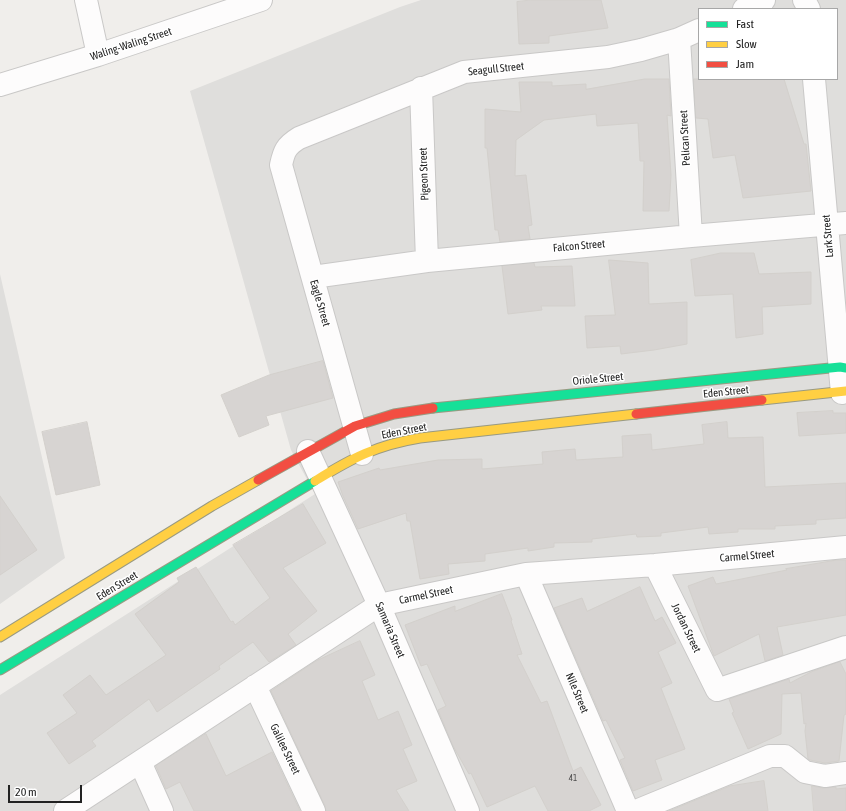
<!DOCTYPE html>
<html>
<head>
<meta charset="utf-8">
<style>
	body { margin:0 }
	#map { position:relative; width:846px; height:811px; overflow:hidden; background:#f0eeeb; font-family:"Asap Condensed",sans-serif }
	canvas { display:block }
	.legend { position:absolute; left:698px; top:8px; width:140px; height:72px; box-sizing:border-box; background:#fff; border:1px solid #a7a7a7; margin:0; padding:5px 7px; list-style:none; font-size:12px; color:#222 }
	.legend li { display:flex; align-items:center; gap:8px; height:20px }
	.legend b { width:20px; border:1px solid #a7a7a7 }
	.scale { position:absolute; left:8px; top:785px; width:74px; height:18px; box-sizing:border-box; border:2px solid #222; border-top:0; padding-left:5px; font-size:12px; line-height:14px; white-space:nowrap; color:#222; -webkit-text-stroke:3px #fff; paint-order:stroke }
</style>
</head>
<body>
<div id="map">
<canvas width="846" height="811"></canvas>
<ul class="legend">
<li><b style="height:5px;background:#16e098"></b>Fast</li>
<li><b style="height:5px;background:#ffcf43"></b>Slow</li>
<li><b style="height:5px;background:#f24e42"></b>Jam</li>
</ul>
<div class="scale">20 m</div>
</div>
<script>
const context = document.querySelector('canvas').getContext('2d');
context.lineJoin = 'round';
function fillPath(path, color) {
  context.fillStyle = color;
  context.fill(path, 'evenodd');
}
function strokePath(path, color, width, dash) {
  context.strokeStyle = color;
  context.lineWidth = width;
  context.lineCap = dash ? 'butt' : 'round';
  context.setLineDash(dash || []);
  context.stroke(path);
}
function write(font, color, halo, rows, align = 'center') {
  context.font = font + ' "Asap Condensed",sans-serif';
  context.lineWidth = 3;
  context.setLineDash([]);
  context.textBaseline = 'middle';
  context.strokeStyle = halo;
  context.fillStyle = color;
  for (const [text, x, y, turn = 0] of rows) {
    context.save();
    context.translate(x, y);
    context.rotate((+turn || 0) * Math.PI / 180);
    context.textAlign = isNaN(turn) ? turn : align;
    if (halo) context.strokeText(text, 0, 0);
    context.fillText(text, 0, 0);
    context.restore();
  }
}
fillPath(new Path2D(`
	M 421,0 L 846,0 L 846,811 L 0,811 L 0,695 L 315,494 L 291,450 L 190,91 L 400,7 ZM 699,9 L 837,9 L 837,79 L 699,79 Z
	M 0,274 L 65,558 L 0,604 Z`), '#dfdedc');
const building = new Path2D(`
	M 531,0 L 601,0 L 608,28 L 549,36 L 549,43 L 519,44 L 517,2 Z
	M 645,79 L 669,79 L 671,116 L 667,115 L 671,175 L 669,211 L 643,211 L 644,161 L 640,161 L 638,123 L 597,126 L 596,114 L 544,120 L 516,140 L 515,176 L 526,175 L 532,225 L 528,226 L 530,239 L 500,242 L 498,230 L 495,230 L 487,148 L 485,148 L 485,109 L 521,112 L 519,82 L 552,82 L 552,86 L 586,84 L 586,89 Z
	M 694,79 L 784,79 L 804,144 L 806,144 L 811,191 L 743,198 L 735,155 L 713,158 L 708,119 L 696,118 Z
	M 721,253 L 754,253 L 759,274 L 811,272 L 811,304 L 762,307 L 763,334 L 736,338 L 733,294 L 695,296 L 691,260 Z
	M 609,260 L 648,263 L 649,304 L 687,302 L 687,344 L 654,350 L 621,354 L 620,346 L 587,348 L 585,316 L 615,315 Z
	M 534,263 L 535,267 L 572,266 L 575,306 L 541,306 L 542,310 L 508,314 L 502,266 Z
	M 323,361 L 333,398 L 266,416 L 269,425 L 239,437 L 221,395 L 269,375 Z
	M 833,411 L 833,413 L 846,413 L 846,433 L 799,436 L 797,413 Z
	M 87,422 L 100,485 L 56,495 L 42,432 Z
	M 727,422 L 728,438 L 763,437 L 765,487 L 846,483 L 846,518 L 816,520 L 816,524 L 775,526 L 775,529 L 738,529 L 738,532 L 709,534 L 708,527 L 661,533 L 661,536 L 637,537 L 636,534 L 592,539 L 592,542 L 554,543 L 554,547 L 528,551 L 528,548 L 485,554 L 485,561 L 448,564 L 449,574 L 420,579 L 410,521 L 407,521 L 406,513 L 358,529 L 343,496 L 338,482 L 379,468 L 380,470 L 438,460 L 482,459 L 482,469 L 543,464 L 542,452 L 575,449 L 576,460 L 623,457 L 622,436 L 651,434 L 652,450 L 704,444 L 702,425 Z
	M 0,496 L 37,550 L 0,575 Z
	M 303,504 L 326,543 L 283,568 L 317,611 L 288,634 L 296,645 L 269,662 L 253,642 L 219,666 L 220,669 L 157,712 L 149,699 L 92,741 L 96,746 L 69,764 L 47,733 L 77,713 L 63,695 L 90,675 L 106,695 L 166,655 L 135,614 L 179,582 L 177,578 L 196,567 L 231,622 L 233,621 L 235,625 L 270,598 L 233,545 Z
	M 837,560 L 846,560 L 846,615 L 777,627 L 783,655 L 765,661 L 759,634 L 714,656 L 688,586 L 713,577 L 716,584 L 787,570 L 786,569 Z
	M 640,587 L 655,621 L 662,617 L 676,643 L 658,652 L 672,683 L 661,688 L 685,749 L 655,760 L 662,780 L 633,791 L 620,760 L 625,758 L 606,720 L 603,721 L 554,608 L 582,598 L 587,611 Z
	M 502,594 L 512,620 L 511,621 L 522,654 L 517,655 L 541,703 L 547,701 L 573,771 L 581,767 L 601,805 L 589,811 L 548,811 L 535,786 L 487,807 L 471,773 L 469,774 L 453,746 L 438,710 L 446,706 L 427,664 L 421,666 L 405,625 L 455,606 L 455,611 Z
	M 360,641 L 375,675 L 362,681 L 378,720 L 398,711 L 412,745 L 403,749 L 417,781 L 396,790 L 409,811 L 326,811 L 325,806 L 271,691 L 316,661 Z
	M 840,662 L 846,674 L 846,714 L 844,715 L 839,761 L 825,763 L 810,760 L 808,759 L 805,731 L 806,723 L 804,724 L 801,693 L 782,694 L 781,734 L 748,749 L 732,713 L 734,712 L 729,699 L 789,679 L 790,683 L 811,672 Z
	M 206,734 L 226,776 L 272,752 L 300,811 L 194,811 L 180,782 L 166,789 L 156,766 Z
	M 764,781 L 768,811 L 669,811 L 730,786 Z
	M 812,786 L 823,788 L 836,787 L 836,789 L 846,788 L 846,811 L 814,811 Z`);
fillPath(building, '#d7d4d2');
strokePath(building, '#d3d0cc', 1);
const street = new Path2D(`
	M 86,0 L 98,55
	M 804,0 L 809,9
	M 744,9 L 764,0
	M 679,39 L 691,236
	M 814,79 L 842,393
	M 0,85 L 98,55 L 261,0
	M 421,88 L 427,261
	M 313,277 L 427,261 L 691,236 L 846,223
	M 308,451 L 379,605 L 468,811
	M 362,454 L 281,165 C 284,151 286,146 299,138 L 464,72 L 608,57 L 641,50 L 679,39 L 699,30
	M 655,565 L 717,690 L 846,647
	M 526,574 L 628,811
	M 255,686 L 314,811
	M 140,762 L 162,811
	M 65,811 L 379,605 L 526,574 L 655,565 L 846,547
	M 636,811 L 770,756 L 785,756 L 805,772 L 825,776 L 846,773`);
const fast = new Path2D(`
	M 433,408 L 840,367 L 846,368
	M 0,670 L 315,481`);
const slow = new Path2D(`
	M 762,400 L 846,391
	M 315,481 C 352,458 377,445 420,438 L 636,414
	M 0,637 L 212,506 L 258,480`);
const jam = new Path2D(`
	M 636,414 L 762,400
	M 258,480 L 355,426 L 394,414 L 433,408`);
strokePath(street, '#c9c8c7', 24);
strokePath(fast, '#999a82', 11);
strokePath(slow, '#999a82', 11);
strokePath(jam, '#999a82', 11);
strokePath(street, '#fdfcfc', 22);
strokePath(fast, '#16e098', 9);
strokePath(slow, '#ffcf43', 9);
strokePath(jam, '#f24e42', 9);
write('9px', '#4f4e4e', null, [
	["41",573,778]
]);
write('11px', '#222', '#fff', [
	["Waling-Waling Street",131,44,-18],
	["Seagull Street",496,69,-6],
	["Pelican Street",685,138,-93],
	["Pigeon Street",424,174,-92],
	["Lark Street",828,236,-95],
	["Falcon Street",579,246,-5],
	["Eagle Street",320,303,74],
	["Oriole Street",598,379,-6],
	["Eden Street",726,392,-6],
	["Eden Street",404,431,-11],
	["Carmel Street",747,556,-5],
	["Eden Street",117,586,-31],
	["Carmel Street",426,595,-12],
	["Jordan Street",686,628,64],
	["Samaria Street",390,630,67],
	["Nile Street",577,693,67],
	["Galilee Street",285,749,64]
]);
</script>
</body>
</html>
